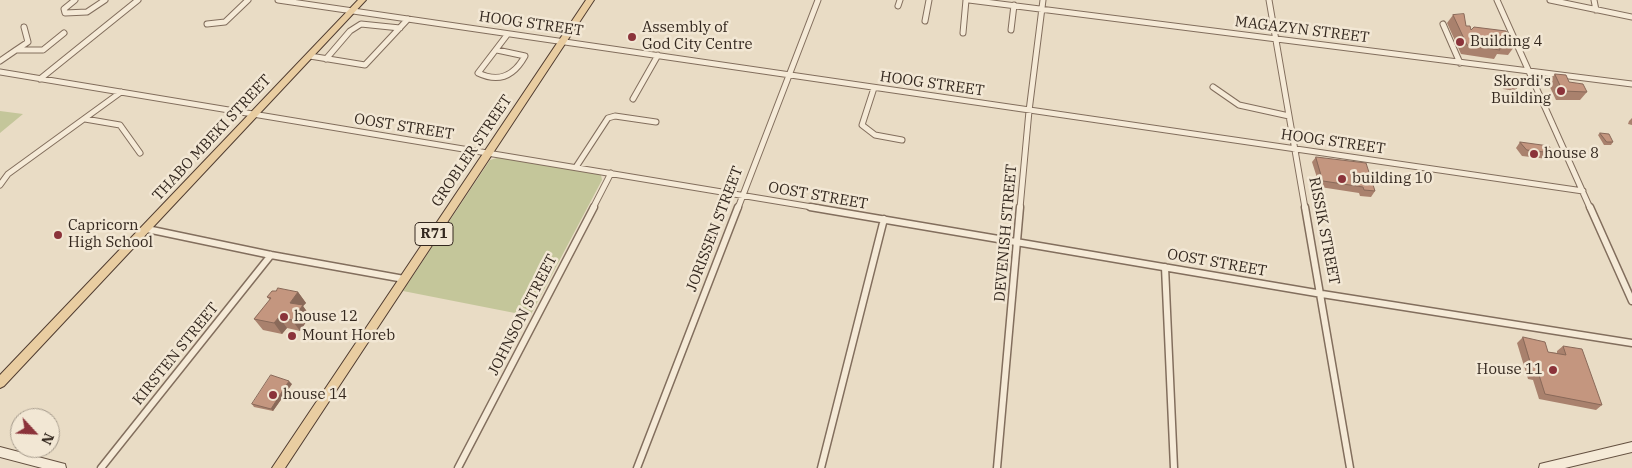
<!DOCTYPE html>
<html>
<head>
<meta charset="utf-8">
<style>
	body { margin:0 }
	#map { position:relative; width:1632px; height:468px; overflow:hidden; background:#e9dcc5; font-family:"IBM Plex Serif",serif }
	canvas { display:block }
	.north { position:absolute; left:10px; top:408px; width:50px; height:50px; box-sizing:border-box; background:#f2e7d4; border:1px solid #a69b8c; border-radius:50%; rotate:115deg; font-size:14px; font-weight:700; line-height:20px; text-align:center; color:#34281f }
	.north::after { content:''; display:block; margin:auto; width:18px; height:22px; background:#8b333a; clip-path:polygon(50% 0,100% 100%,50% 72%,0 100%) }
</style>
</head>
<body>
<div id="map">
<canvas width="1632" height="468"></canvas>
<div class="north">N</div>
</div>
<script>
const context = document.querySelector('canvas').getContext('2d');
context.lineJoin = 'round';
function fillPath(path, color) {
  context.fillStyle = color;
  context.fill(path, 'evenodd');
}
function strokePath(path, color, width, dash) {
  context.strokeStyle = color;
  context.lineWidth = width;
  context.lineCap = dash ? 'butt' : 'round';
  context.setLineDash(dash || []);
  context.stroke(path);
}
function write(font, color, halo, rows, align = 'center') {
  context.font = font + ' "IBM Plex Serif",serif';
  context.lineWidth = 5;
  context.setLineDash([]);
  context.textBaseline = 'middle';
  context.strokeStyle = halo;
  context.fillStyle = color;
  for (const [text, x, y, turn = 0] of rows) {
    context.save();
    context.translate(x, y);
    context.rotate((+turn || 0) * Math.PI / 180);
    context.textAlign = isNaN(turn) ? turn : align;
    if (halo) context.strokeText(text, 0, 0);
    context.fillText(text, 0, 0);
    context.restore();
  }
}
fillPath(new Path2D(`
	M 0,111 L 23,114 L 0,133 Z
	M 500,157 L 595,172 L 601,175 L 602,180 L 530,316 L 403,291 L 490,160 Z`), '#c4c69a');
const streetFar1 = new Path2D(`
	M 75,0 L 64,9 L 65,13 L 87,12 L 105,0
	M 278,0 L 1583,191
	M 969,0 L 1632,84
	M 1269,0 L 1305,208
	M 1497,0 L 1590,208
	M 1550,0 L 1632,17
	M 1594,0 L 1596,10
	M 898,6 L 900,0
	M 925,21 L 929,0
	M 207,24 L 225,22 L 248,0
	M 1443,24 L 1460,63
	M 1011,30 L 1014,5
	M 963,33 L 966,0
	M 16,50 L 28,42 L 24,27
	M 497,50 L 525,56 C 514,76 499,83 478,73 L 507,35
	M 310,56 L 365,65 L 408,19
	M 326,59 L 350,31 L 361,24 L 400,28
	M 0,61 L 16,50 L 43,50 L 64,33
	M 0,72 L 818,208
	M 40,79 L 138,0
	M 1213,87 L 1239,105 L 1289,116
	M 874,88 L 862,125 L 875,135 L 902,140
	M 633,99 L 658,55
	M 85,119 L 120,125 L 140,153
	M 576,167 L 608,118 L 615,116 L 656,122
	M 0,185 L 8,174 L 121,92
	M 593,208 L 611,173
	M 738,208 L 818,0
	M 1020,208 L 1029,111 L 1043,0`);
const street = new Path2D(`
	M 810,207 L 1322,294 L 1632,343
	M 1305,207 L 1350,468
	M 1590,207 L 1632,301
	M 147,229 L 271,255 L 404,279
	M 1165,267 L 1174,468
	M 101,468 L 271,255
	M 458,468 L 594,207
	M 637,468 L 738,207
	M 821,468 L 884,219
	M 997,468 L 1020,207`);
const secondary = new Path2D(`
	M 1632,442 L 1632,452 L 1565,468 L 1539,468 L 1540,464 L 1544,463 Z
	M 0,447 L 61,463 L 65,464 L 66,468 L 42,468 L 0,457 Z`);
const primary = new Path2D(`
	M 358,0 L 366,0 L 4,386 L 0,388 L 0,375 Z
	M 586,0 L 594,0 L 285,468 L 272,468 Z`);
strokePath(streetFar1, '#826e5d', 7);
strokePath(street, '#826e5d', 9);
strokePath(secondary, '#645040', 2);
strokePath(primary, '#513d31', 2);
strokePath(streetFar1, '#f5ead7', 5);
strokePath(street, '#f5ead7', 6);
fillPath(secondary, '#f5ead7');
fillPath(primary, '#e9cda1');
fillPath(new Path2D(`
	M 1453,15 L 1471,30 L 1514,47 L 1508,55 L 1497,54 L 1494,59 L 1461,54 L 1447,23 Z
	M 1555,74 L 1569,82 L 1587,92 L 1580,100 L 1556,100 L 1548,83 Z
	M 1501,76 L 1517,88 L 1515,91 L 1503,89 L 1499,79 Z
	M 1632,118 L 1632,125 L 1628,124 L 1629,121 Z
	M 1600,133 L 1613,142 L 1611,145 L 1604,145 L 1598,135 Z
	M 1520,142 L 1553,153 L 1548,159 L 1522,156 L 1516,148 Z
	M 1316,157 L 1375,191 L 1371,197 L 1360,196 L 1359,193 L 1320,187 L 1312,162 Z
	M 276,291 L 298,292 L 306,303 L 303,306 L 310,316 L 300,331 L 287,328 L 282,334 L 263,330 L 254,319 L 270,300 L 267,297 Z
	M 1523,337 L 1548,352 L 1557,353 L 1557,351 L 1563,346 L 1602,405 L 1596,410 L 1539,399 L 1533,380 L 1528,379 L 1517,343 Z
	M 292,384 L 273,411 L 254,407 L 252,404 Z`), '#a9816d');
fillPath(new Path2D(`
	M 298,292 L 306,303 L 303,306 L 310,316 L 300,331 L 292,320 L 290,303 Z
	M 279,317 L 287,328 L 282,334 L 274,323 Z
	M 289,381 L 292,384 L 273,411 L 271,409 Z`), '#896959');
const building = new Path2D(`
	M 1464,14 L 1466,26 L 1470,26 L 1471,30 L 1474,27 L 1506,31 L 1514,47 L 1497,45 L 1500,50 L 1467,45 L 1453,15 Z
	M 1555,74 L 1566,75 L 1569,82 L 1583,84 L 1587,92 L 1563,91 Z
	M 1501,76 L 1511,77 L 1517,88 L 1505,86 Z
	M 1600,133 L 1609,134 L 1613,142 L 1607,142 Z
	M 1520,142 L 1549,146 L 1553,153 L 1527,150 Z
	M 1316,157 L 1366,163 L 1375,191 L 1364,190 L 1363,187 L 1323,181 Z
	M 278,288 L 298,292 L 290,303 L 303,305 L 292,320 L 279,317 L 274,323 L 254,319 L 271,298 L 267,297 L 272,291 L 276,291 Z
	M 1523,337 L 1545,342 L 1548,352 L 1566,355 L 1563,346 L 1582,349 L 1602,405 L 1545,394 L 1539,375 L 1534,374 Z
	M 271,375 L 289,381 L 271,409 L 252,404 Z`);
fillPath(building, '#c4967f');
strokePath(building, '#896959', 1);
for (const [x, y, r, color] of [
	[632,37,5,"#8b333a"],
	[1460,42,5,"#8b333a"],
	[1561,91,5,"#8b333a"],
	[1534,154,5,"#8b333a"],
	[1342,179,5,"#8b333a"],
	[58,235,5,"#8b333a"],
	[284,317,5,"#8b333a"],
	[292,336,5,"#8b333a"],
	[1553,370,5,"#8b333a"],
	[273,395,5,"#8b333a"]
]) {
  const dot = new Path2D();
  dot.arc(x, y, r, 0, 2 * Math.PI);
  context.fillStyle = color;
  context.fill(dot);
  strokePath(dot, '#f2e7d4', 2);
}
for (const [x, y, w] of [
	[434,234,38]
]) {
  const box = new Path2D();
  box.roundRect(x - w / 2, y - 11.5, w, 23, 4);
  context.fillStyle = '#f2e7d4';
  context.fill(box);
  strokePath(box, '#34281f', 1);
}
write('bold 14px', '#34281f', null, [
	["R71",434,234]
]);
write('15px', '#34281f', '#f2e7d4', [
	["HOOG STREET",531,24,8],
	["MAGAZYN STREET",1302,30,7],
	["HOOG STREET",932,84,8],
	["OOST STREET",404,127,9],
	["THABO MBEKI STREET",212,138,-47],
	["HOOG STREET",1333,142,8],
	["GROBLER STREET",472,151,-56],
	["OOST STREET",818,196,10],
	["JORISSEN STREET",715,229,-69],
	["RISSIK STREET",1324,231,79],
	["DEVENISH STREET",1006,233,-85],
	["OOST STREET",1217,263,10],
	["JOHNSON STREET",523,315,-63],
	["KIRSTEN STREET",176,354,-51]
]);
write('15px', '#34281f', '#f2e7d4', [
	["Assembly of",642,28],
	["God City Centre",642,45],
	["Building 4",1470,42],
	["Skordi's",1551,82,"right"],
	["Building",1551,99,"right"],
	["house 8",1544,154],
	["building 10",1352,179],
	["Capricorn",68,226],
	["High School",68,243],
	["house 12",294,317],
	["Mount Horeb",302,336],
	["House 11",1543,370,"right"],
	["house 14",283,395]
], 'left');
</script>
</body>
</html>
